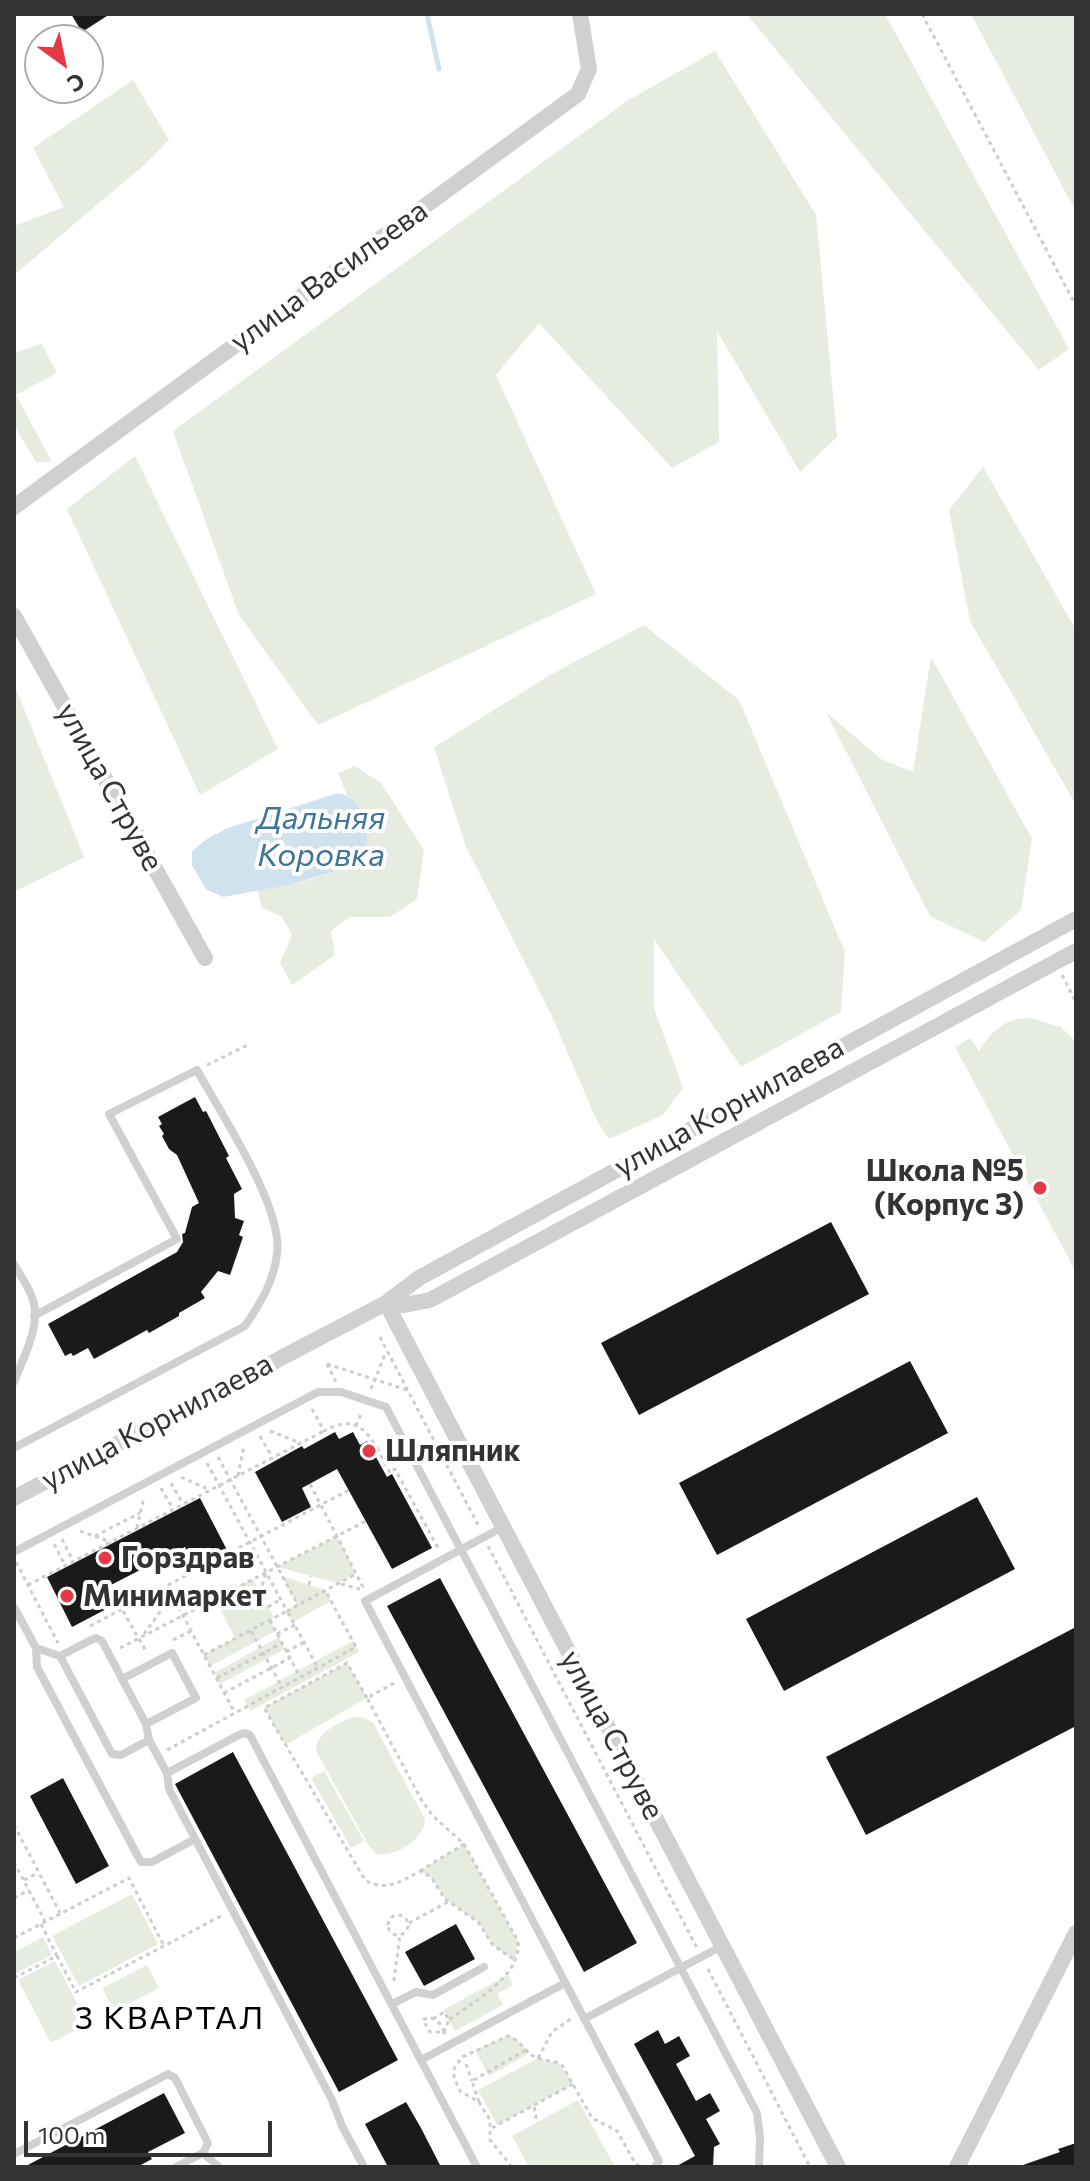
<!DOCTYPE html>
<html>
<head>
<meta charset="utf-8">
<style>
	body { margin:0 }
	#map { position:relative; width:1090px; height:2181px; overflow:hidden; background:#fff; font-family:Commissioner,sans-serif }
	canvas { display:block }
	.frame { position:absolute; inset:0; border:16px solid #333; pointer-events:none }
	.north { position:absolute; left:24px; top:24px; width:80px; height:80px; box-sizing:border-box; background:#fff; border:2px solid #adadad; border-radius:50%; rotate:147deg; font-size:22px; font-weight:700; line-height:32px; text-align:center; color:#333 }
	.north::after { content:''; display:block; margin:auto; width:28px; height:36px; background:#e63946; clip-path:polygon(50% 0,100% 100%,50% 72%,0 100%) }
	.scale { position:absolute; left:24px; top:2121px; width:248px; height:36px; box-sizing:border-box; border:4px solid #333; border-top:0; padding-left:10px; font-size:24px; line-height:28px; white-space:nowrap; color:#333; -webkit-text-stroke:6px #fff; paint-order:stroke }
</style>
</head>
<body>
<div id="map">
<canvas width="1090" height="2181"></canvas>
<div class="frame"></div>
<div class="north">С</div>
<div class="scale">100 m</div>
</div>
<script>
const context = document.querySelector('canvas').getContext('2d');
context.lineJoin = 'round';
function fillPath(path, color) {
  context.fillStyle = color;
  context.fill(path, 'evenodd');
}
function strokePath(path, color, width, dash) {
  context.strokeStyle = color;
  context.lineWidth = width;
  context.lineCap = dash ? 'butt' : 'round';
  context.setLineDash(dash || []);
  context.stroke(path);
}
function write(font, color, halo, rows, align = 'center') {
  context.font = font + ' Commissioner,sans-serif';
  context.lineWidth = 8;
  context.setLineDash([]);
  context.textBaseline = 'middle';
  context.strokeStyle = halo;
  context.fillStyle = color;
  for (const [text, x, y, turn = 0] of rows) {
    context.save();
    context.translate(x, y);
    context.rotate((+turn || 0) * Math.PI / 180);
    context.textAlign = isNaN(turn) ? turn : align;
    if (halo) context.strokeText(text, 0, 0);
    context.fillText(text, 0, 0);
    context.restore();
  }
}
fillPath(new Path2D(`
	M 755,14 L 885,14 L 1069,349 L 1039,370 L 749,17 Z
	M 971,14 L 1076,14 L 1076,212 Z
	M 715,51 L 816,215 L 837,437 L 800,472 L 717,331 L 719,442 L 672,468 L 539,323 L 496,375 L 596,594 L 318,725 L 239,615 L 173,431 L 627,101 Z
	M 133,80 L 169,140 L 144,165 L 14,275 L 14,226 L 64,207 L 33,148 Z
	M 42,344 L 57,373 L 16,395 L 52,462 L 36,462 L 14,425 L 14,353 Z
	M 135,456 L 278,749 L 200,795 L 67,509 Z
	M 983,467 L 1076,630 L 1076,805 L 970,621 L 949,510 Z
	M 644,625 L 739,700 L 845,952 L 841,1012 L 741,1067 L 654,939 L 654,1008 L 683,1088 L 663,1115 L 609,1139 L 597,1121 L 550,1012 L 466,847 L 434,747 L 552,674 Z
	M 931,657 L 1032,839 L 1021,910 L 984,942 L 930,916 L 826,712 L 881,759 L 913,772 Z
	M 14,684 L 84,857 L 14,892 Z
	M 355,766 L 381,783 L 424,850 L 417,899 L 390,917 L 349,917 L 331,931 L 335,955 L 292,985 L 280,963 L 292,935 L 282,917 L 261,907 L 258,890 C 292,885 338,877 363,852 L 354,802 L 347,795 L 338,773 Z
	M 1031,1018 L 1061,1027 L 1076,1042 L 1076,1272 L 955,1047 L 970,1038 L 979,1051 C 993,1029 1004,1019 1031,1018 Z
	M 337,1536 L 356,1574 L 338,1583 L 277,1567 Z
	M 282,1576 L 325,1590 L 331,1601 L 293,1622 L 287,1611 L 297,1605 Z
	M 253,1579 L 274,1618 L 270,1620 L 276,1631 L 210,1666 L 204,1655 L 235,1638 L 215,1599 Z
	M 279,1637 L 285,1649 L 220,1684 L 214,1673 Z
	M 353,1641 L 359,1652 L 250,1711 L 244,1700 Z
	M 347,1663 L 367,1698 L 285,1745 L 264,1708 Z
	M 354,1717 L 363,1717 L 373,1723 L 425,1819 C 425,1840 395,1857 376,1854 L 369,1846 L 316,1751 C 316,1732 338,1723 354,1717 Z
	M 324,1771 L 364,1841 L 351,1848 L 311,1778 Z
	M 464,1844 L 518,1941 L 515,1960 L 493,1945 L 478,1922 L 445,1899 L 431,1877 L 420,1871 Z
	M 132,1894 L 158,1944 L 79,1986 L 52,1936 Z
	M 43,1937 L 52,1955 L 14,1974 L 14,1952 Z
	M 55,1961 L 88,2024 L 51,2043 L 18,1980 Z
	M 147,1965 L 159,1988 L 114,2011 L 102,1988 Z
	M 508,1975 L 513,1985 L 497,1994 L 503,2005 L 455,2031 L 443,2010 Z
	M 508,2036 L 515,2038 L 530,2053 L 489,2076 L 475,2050 Z
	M 538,2058 L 560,2064 L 573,2084 L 497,2125 L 478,2090 Z
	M 578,2100 L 615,2167 L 529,2167 L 512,2136 Z`), '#e6ecdf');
fillPath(new Path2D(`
	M 338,793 C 362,798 368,824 367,846 L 356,859 L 336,871 L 289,885 L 223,897 L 206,889 L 192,865 L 192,851 L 207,839 L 228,828 Z`), '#cfe2ee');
strokePath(new Path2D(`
	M 427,14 L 439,69`), '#cfe2ee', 5);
fillPath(new Path2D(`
	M 71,14 L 110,14 L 82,32 Z
	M 195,1097 L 203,1112 L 206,1111 L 229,1156 L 226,1158 L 242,1189 L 234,1194 L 235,1218 L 244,1221 L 239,1235 L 243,1237 L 230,1275 L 218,1271 L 201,1292 L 205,1298 L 179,1313 L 179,1316 L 149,1333 L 147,1330 L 94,1359 L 88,1348 L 73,1356 L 71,1353 L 65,1356 L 48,1324 L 177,1252 L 183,1242 L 182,1234 L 185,1233 L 192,1207 L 199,1203 L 177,1155 L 169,1149 L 162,1136 L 164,1134 L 159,1126 L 162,1124 L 158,1117 Z
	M 831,1222 L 869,1294 L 639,1415 L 601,1343 Z
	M 910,1361 L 948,1433 L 717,1555 L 679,1483 Z
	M 335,1432 L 339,1439 L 353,1432 L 360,1445 L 367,1441 L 387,1477 L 392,1474 L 432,1548 L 392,1569 L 337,1469 L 302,1488 L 311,1507 L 282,1522 L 255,1472 L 302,1446 L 304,1449 Z
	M 977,1497 L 1015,1569 L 784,1691 L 746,1619 Z
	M 200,1498 L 227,1550 L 195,1566 L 185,1547 L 107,1587 L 116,1604 L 72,1627 L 47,1577 Z
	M 440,1578 L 637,1943 L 584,1972 L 387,1606 Z
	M 1076,1627 L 1076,1726 L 866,1835 L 826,1757 Z
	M 233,1752 L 398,2060 L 339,2092 L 176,1786 L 175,1784 Z
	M 63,1778 L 109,1866 L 76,1884 L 30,1796 Z
	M 456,1924 L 475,1959 L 424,1986 L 405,1952 Z
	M 658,2030 L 665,2044 L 679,2036 L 690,2056 L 676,2064 L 696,2101 L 710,2093 L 720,2111 L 706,2119 L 720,2144 L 714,2147 L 713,2167 L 675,2167 L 695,2156 L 634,2044 Z
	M 164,2093 L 185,2133 L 148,2152 L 152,2159 L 137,2167 L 24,2167 Z
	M 406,2102 L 421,2128 L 441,2167 L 388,2167 L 365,2124 Z
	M 1076,2143 L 1076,2167 L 1023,2167 L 1023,2165 L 1060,2152 L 1058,2149 Z`), '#1a1a1a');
strokePath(new Path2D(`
	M 922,14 L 1076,306
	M 1062,975 L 1076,1002
	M 207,1065 L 250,1044
	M 380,1337 L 478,1525
	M 327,1364 L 407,1390
	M 327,1364 L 336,1382
	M 371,1389 L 386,1352
	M 312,1409 L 324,1431 C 350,1417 363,1424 377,1448 L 395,1451
	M 356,1426 L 362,1411
	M 270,1431 L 300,1443
	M 260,1436 L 272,1457
	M 377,1448 L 390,1473 L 395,1469 L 438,1548
	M 218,1457 L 298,1605
	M 207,1463 L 287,1611 L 356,1574
	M 238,1476 L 244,1445
	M 181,1477 L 210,1490
	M 171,1483 L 183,1504
	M 310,1484 L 364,1589
	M 161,1488 L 173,1509
	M 137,1528 L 144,1497
	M 80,1531 L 111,1542
	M 95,1536 L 140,1513
	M 62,1539 L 73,1561
	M 54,1544 L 65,1565
	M 488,1546 L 697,1948
	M 16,1562 L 58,1643
	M 341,1584 L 360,1589
	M 28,1585 L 324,1431
	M 309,1585 L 311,1576
	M 167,1586 L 235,1713
	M 260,1593 L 266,1572
	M 268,1607 L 281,1599
	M 123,1611 L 147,1653
	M 270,1620 L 300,1677
	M 90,1626 L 349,1490
	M 251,1631 L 282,1687
	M 144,1634 L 172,1595
	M 277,1634 L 295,1625
	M 173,1640 L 191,1631
	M 120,1648 L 366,1521
	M 286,1652 L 304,1642
	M 204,1655 L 287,1611 L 318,1668
	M 217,1678 L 282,1643
	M 394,1683 L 367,1698 L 422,1801 L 433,1816 L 464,1844 L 518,1941 C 522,1977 473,2001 449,2020
	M 224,1693 L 290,1658
	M 367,1698 L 347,1663 L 264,1708 L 365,1880 C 385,1892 401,1882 420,1871 L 431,1877 L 445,1899 L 478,1922 L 493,1945 L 515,1960
	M 167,1750 L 356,1647 L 325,1590
	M 14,1825 L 60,1913
	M 14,1862 L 45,1921
	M 420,1871 L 464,1844
	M 24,1880 L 38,1873
	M 14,1898 L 29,1890
	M388 1925a10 10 0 1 1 20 0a10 10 0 1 1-20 0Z
	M 409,1923 L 448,1902
	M 14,1938 L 129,1878 L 163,1944
	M 57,1956 L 76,1992 L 221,1916
	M 708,1969 L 810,2167
	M 14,1978 L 57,1956 L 41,1924
	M 394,1981 L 400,1935
	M 433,2019 L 444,2012 L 449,2020 L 444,2032
	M 444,2032 C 441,2022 432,2014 423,2020 L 430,2032 L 444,2032 L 445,2034
	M 538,2058 L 552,2032 L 571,2019
	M 466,2064 L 472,2081
	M 479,2102 L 472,2081 L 526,2050
	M 534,2107 L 537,2123
	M 492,2128 L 573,2084
	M 512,2167 L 490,2140 L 490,2120 L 479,2102 L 460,2091 L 454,2077 L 454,2069 L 462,2057 L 508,2036 C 519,2039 524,2051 535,2057 C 544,2061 553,2060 562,2065 L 592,2118 L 617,2131 L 635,2163 L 641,2167`), '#cdcdcd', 3, [4, 4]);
strokePath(new Path2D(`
	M 14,1264 C 20,1275 28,1286 32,1297 C 43,1323 23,1358 14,1382
	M 14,1448 L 245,1326 C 260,1304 274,1281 277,1254 C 284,1208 220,1112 197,1070 L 109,1114 L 177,1239 L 34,1316
	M 503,1527 L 365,1601 L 659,2161 L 655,2167
	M 14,1552 L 318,1392 L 341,1392 L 386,1407 L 757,2113 L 760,2138 L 759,2167
	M 14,1607 L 36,1648 L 60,1656 L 112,1754 L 121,1755 L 149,1740 L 167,1773 L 169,1789 L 332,2100 L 342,2126 L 364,2167
	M 36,1648 L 37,1667 L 141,1862 L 152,1862 L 195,1839
	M 60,1656 L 91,1640 L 96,1638 L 102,1641 L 146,1724 L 149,1740
	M 122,1679 L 172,1653 L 196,1698 L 146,1724
	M 167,1773 L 239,1735 L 245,1733 L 250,1735 L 477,2167
	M 392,2004 L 416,1992 L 433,1995 L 484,1967
	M 584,2019 L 722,1946
	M 421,2060 L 565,1983
	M 203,2153 L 219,2167
	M 14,2154 L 168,2074 L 175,2078 L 208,2143 L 203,2153 L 176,2167`), '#d0d0d0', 8);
strokePath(new Path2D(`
	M 14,507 L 578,94 L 589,69 L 580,14
	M 14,616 L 205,958
	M 1076,919 L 419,1278 L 386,1303 L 404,1305 L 430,1300 L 1076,951
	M 14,1498 L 386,1303 L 838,2167
	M 957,2167 L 1076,1933`), '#d0d0d0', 16);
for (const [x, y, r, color] of [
	[1040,1188,8,"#e63946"],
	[369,1451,8,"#e63946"],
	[105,1558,8,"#e63946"],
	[67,1596,8,"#e63946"]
]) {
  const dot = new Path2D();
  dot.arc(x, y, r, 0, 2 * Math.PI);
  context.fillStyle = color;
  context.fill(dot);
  strokePath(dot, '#fff', 3);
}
write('30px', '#333', '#fff', [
	["улица Васильева",329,276,-36],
	["улица Струве",110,787,61],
	["улица Корнилаева",729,1107,-29],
	["улица Корнилаева",157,1422,-28],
	["улица Струве",612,1735,62]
]);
write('bold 30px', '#333', '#fff', [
	["Школа №5",1024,1171,"right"],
	["(Корпус 3)",1024,1205,"right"],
	["Шляпник",385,1451],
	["Горздрав",121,1558],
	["Минимаркет",83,1596]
], 'left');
write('italic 32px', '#3f7597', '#fff', [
	["Дальняя",321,818],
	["Коровка",321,855]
]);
context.letterSpacing = '2px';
write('32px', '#000', '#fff', [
	["3 КВАРТАЛ",170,2018]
]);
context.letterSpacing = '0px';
</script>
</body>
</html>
